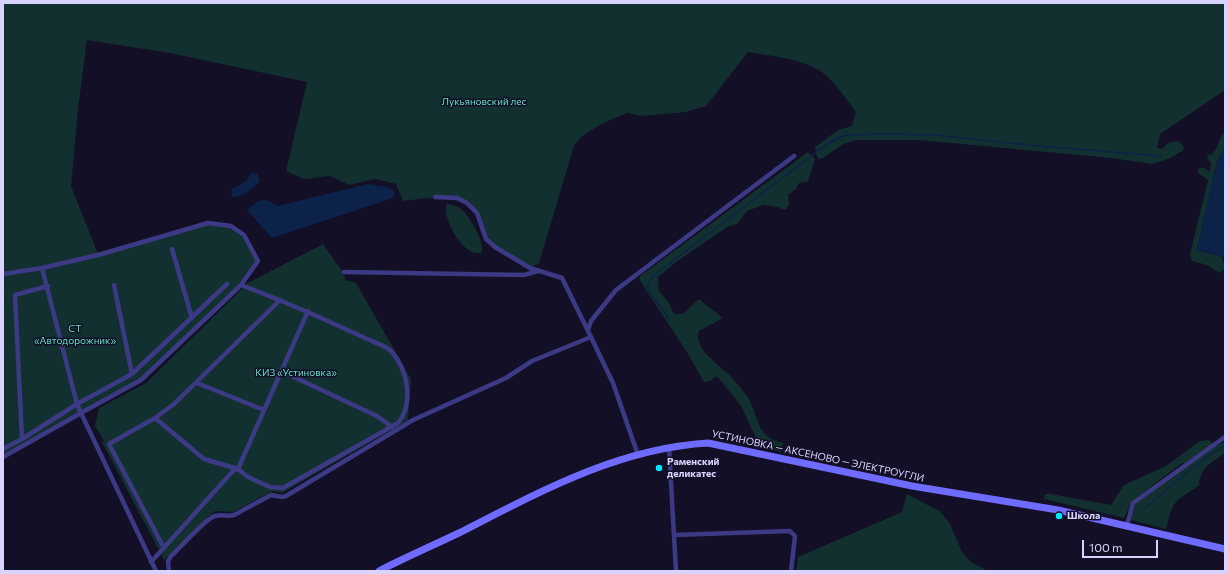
<!DOCTYPE html>
<html>
<head>
<meta charset="utf-8">
<style>
	body { margin:0 }
	#map { position:relative; width:1228px; height:574px; overflow:hidden; background:#130f26; font-family:Commissioner,sans-serif }
	canvas { display:block }
	.frame { position:absolute; inset:0; border:4px solid #d9d4ff; pointer-events:none }
	.scale { position:absolute; left:1082px; top:540px; width:76px; height:18px; box-sizing:border-box; border:2px solid #d9d4ff; border-top:0; padding-left:5px; font-size:12px; line-height:14px; white-space:nowrap; color:#d9d4ff; -webkit-text-stroke:3px #130f26; paint-order:stroke }
</style>
</head>
<body>
<div id="map">
<canvas width="1228" height="574"></canvas>
<div class="frame"></div>
<div class="scale">100 m</div>
</div>
<script>
const context = document.querySelector('canvas').getContext('2d');
context.lineJoin = 'round';
function fillPath(path, color) {
  context.fillStyle = color;
  context.fill(path, 'evenodd');
}
function strokePath(path, color, width, dash) {
  context.strokeStyle = color;
  context.lineWidth = width;
  context.lineCap = dash ? 'butt' : 'round';
  context.setLineDash(dash || []);
  context.stroke(path);
}
function write(font, color, halo, rows, align = 'center') {
  context.font = font + ' Commissioner,sans-serif';
  context.lineWidth = 3;
  context.setLineDash([]);
  context.textBaseline = 'middle';
  context.strokeStyle = halo;
  context.fillStyle = color;
  for (const [text, x, y, turn = 0] of rows) {
    context.save();
    context.translate(x, y);
    context.rotate((+turn || 0) * Math.PI / 180);
    context.textAlign = isNaN(turn) ? turn : align;
    if (halo) context.strokeText(text, 0, 0);
    context.fillText(text, 0, 0);
    context.restore();
  }
}
fillPath(new Path2D(`
	M 3,3 L 1225,3 L 1225,90 L 1160,134 L 1157,148 L 1162,149 L 1168,143 L 1178,141 L 1183,145 L 1184,150 L 1170,158 L 1153,164 L 1111,158 L 919,140 L 857,140 L 843,144 L 823,158 L 819,159 L 816,154 L 815,147 L 838,130 L 852,126 L 856,112 C 845,98 833,78 817,69 C 797,58 770,56 748,52 L 706,106 L 686,112 L 642,116 L 627,113 L 601,124 L 581,137 L 574,146 L 539,263 L 530,268 L 486,239 L 477,213 L 457,198 L 435,197 L 403,201 L 396,184 L 375,179 L 349,185 L 330,176 L 304,179 L 286,171 L 307,82 L 170,53 L 87,40 L 78,109 L 71,186 L 98,254 L 34,268 L 3,273 Z
	M 1224,133 L 1225,145 L 1217,162 L 1197,250 L 1222,257 L 1225,268 L 1220,273 L 1207,265 L 1192,261 L 1190,254 L 1208,180 L 1198,173 L 1198,169 L 1203,167 L 1210,172 L 1211,163 L 1207,158 L 1208,155 L 1211,155 C 1219,149 1217,140 1224,133 Z
	M 808,152 L 815,159 L 808,182 L 799,183 L 796,189 L 788,195 L 789,204 L 786,210 L 777,207 L 763,205 L 747,211 L 737,224 L 727,227 L 676,262 L 658,277 L 659,291 L 669,303 L 674,314 L 683,314 L 699,299 L 723,318 L 699,331 C 692,350 725,368 735,381 C 741,388 747,395 751,403 C 760,424 758,437 783,443 L 781,452 L 760,446 L 741,406 L 717,376 L 710,381 L 704,382 L 688,354 L 639,279 L 640,276 Z
	M 447,204 C 453,205 458,206 462,210 C 470,216 484,242 482,252 C 465,261 440,215 447,204 Z
	M 208,223 C 242,228 242,231 258,261 L 241,285 L 141,380 L 3,457 L 3,275 L 43,269 Z
	M 323,244 L 344,274 L 345,280 L 356,283 L 411,379 L 408,420 L 282,493 L 273,491 L 233,512 L 215,511 L 164,560 L 102,442 L 104,441 L 95,426 L 99,408 L 146,383 L 248,283 Z
	M 1209,440 L 1216,446 L 1225,442 L 1225,453 C 1212,462 1200,468 1199,485 C 1192,491 1183,495 1178,500 C 1170,507 1169,520 1166,529 L 1131,520 L 1135,503 L 1189,463 L 1182,463 L 1132,501 L 1124,518 L 1044,499 L 1045,494 L 1051,494 L 1111,505 L 1124,485 L 1166,466 L 1200,441 Z
	M 907,494 L 941,512 L 950,524 L 962,552 L 971,562 L 988,571 L 796,571 L 798,557 L 902,512 Z`), '#12302f');
fillPath(new Path2D(`
	M 1225,145 L 1225,257 L 1197,250 L 1217,162 Z
	M 252,173 L 258,173 L 260,181 C 253,189 243,197 232,197 L 231,190 L 246,181 Z
	M 368,184 L 388,187 L 395,192 L 393,198 L 272,238 L 247,210 C 260,199 262,196 278,206 Z`), '#0c2248');
strokePath(new Path2D(`
	M 669,319 L 647,288 L 652,277 L 819,150 L 838,138 L 847,135 L 887,134 L 936,135 L 1028,145 L 1161,156
	M 1144,509 L 1193,467 L 1225,445`), '#0c2248', 1.5);
strokePath(new Path2D(`
	M 435,197 L 457,198 L 467,203 L 477,213 L 486,239 L 495,247 L 530,268 L 562,278 L 591,337
	M 172,249 L 192,318
	M 344,272 L 524,275 L 538,271
	M 3,274 L 42,268 L 98,255 L 208,223 L 231,226 L 244,235 L 258,261 L 241,285 L 141,380 L 81,413 L 156,571
	M 114,285 L 132,374
	M 588,330 L 591,321 L 616,290 L 794,156
	M 281,371 L 377,416 L 392,427
	M 197,383 L 264,410
	M 155,418 L 204,459 L 238,469 L 248,477 L 270,487 L 283,488 L 398,423 C 414,404 408,371 392,352 C 387,346 373,342 365,338 C 324,319 284,301 241,285
	M 22,439 L 77,404 L 132,374 L 227,284
	M 669,447 L 676,571
	M 3,449 L 22,439 L 15,295 L 48,286
	M 3,457 L 81,413 L 77,404 L 42,268
	M 1127,525 L 1133,503 L 1225,437
	M 674,535 L 790,531 L 795,536 L 791,571
	M 164,548 L 109,444 L 155,418 L 174,404 L 280,300
	M 151,562 L 233,471 L 238,469 L 308,311
	M 169,571 L 168,561 L 171,556 C 180,548 206,518 215,516 C 222,514 228,517 234,515 L 271,495 L 282,497 L 286,496 L 413,420 L 506,378 L 532,361 L 591,337 L 613,383 L 638,455`), '#3d3a85', 4.5);
strokePath(new Path2D(`
	M 379,571 C 406,557 434,545 461,532 C 539,492 619,448 708,443 L 912,486 L 1058,510 L 1225,549`), '#6f6bff', 7);
for (const [x, y, r, color] of [
	[659,468,4,"#00e5ff"],
	[1059,516,4,"#00e5ff"]
]) {
  const dot = new Path2D();
  dot.arc(x, y, r, 0, 2 * Math.PI);
  context.fillStyle = color;
  context.fill(dot);
  strokePath(dot, '#130f26', 1.5);
}
write('10px', '#5fe0c0', '#130f26', [
	["Лукьяновский лес",484,102],
	["СТ",75,329],
	["«Автодорожник»",75,341],
	["КИЗ «Устиновка»",296,373]
]);
write('10px', '#d9d4ff', '#130f26', [
	["УСТИНОВКА — АКСЕНОВО — ЭЛЕКТРОУГЛИ",818,456,12]
]);
write('bold 10px', '#d9d4ff', '#130f26', [
	["Раменский",667,462],
	["деликатес",667,474],
	["Школа",1067,516]
], 'left');
</script>
</body>
</html>
